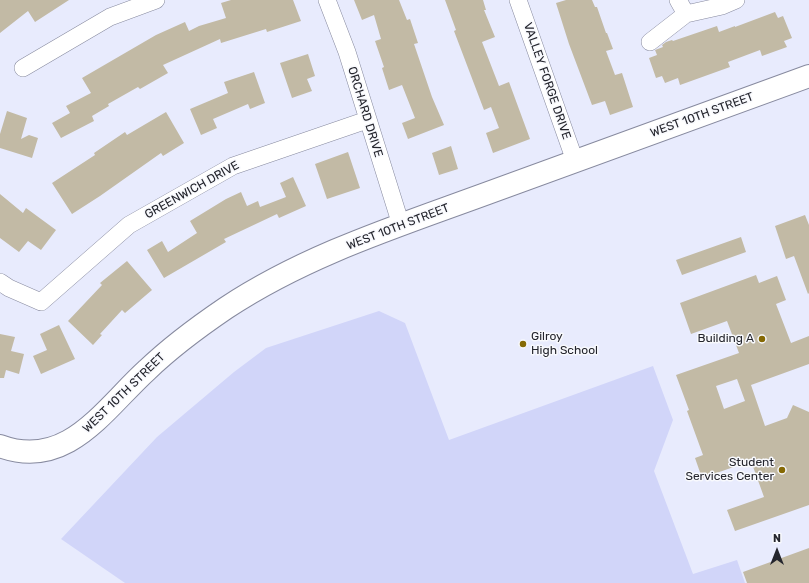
<!DOCTYPE html>
<html>
<head>
<meta charset="utf-8">
<style>
	body { margin:0 }
	#map { position:relative; width:809px; height:583px; overflow:hidden; background:#e8ebfd; font-family:Rubik,sans-serif }
	canvas { display:block }
	.north { position:absolute; left:757px; top:531px; width:40px; height:40px; -webkit-text-stroke:3px #f8f9fd; paint-order:stroke; rotate:0deg; font-size:11px; font-weight:700; line-height:16px; text-align:center; color:#24252d }
	.north::after { content:''; display:block; margin:auto; width:14px; height:18px; background:#24252d; clip-path:polygon(50% 0,100% 100%,50% 72%,0 100%) }
</style>
</head>
<body>
<div id="map">
<canvas width="809" height="583"></canvas>
<div class="north">N</div>
</div>
<script>
const context = document.querySelector('canvas').getContext('2d');
context.lineJoin = 'round';
function fillPath(path, color) {
  context.fillStyle = color;
  context.fill(path, 'evenodd');
}
function strokePath(path, color, width, dash) {
  context.strokeStyle = color;
  context.lineWidth = width;
  context.lineCap = dash ? 'butt' : 'round';
  context.setLineDash(dash || []);
  context.stroke(path);
}
function write(font, color, halo, rows, align = 'center') {
  context.font = font + ' Rubik,sans-serif';
  context.lineWidth = 3;
  context.setLineDash([]);
  context.textBaseline = 'middle';
  context.strokeStyle = halo;
  context.fillStyle = color;
  for (const [text, x, y, turn = 0] of rows) {
    context.save();
    context.translate(x, y);
    context.rotate((+turn || 0) * Math.PI / 180);
    context.textAlign = isNaN(turn) ? turn : align;
    if (halo) context.strokeText(text, 0, 0);
    context.fillText(text, 0, 0);
    context.restore();
  }
}
fillPath(new Path2D(`
	M 379,311 L 405,323 L 449,440 L 653,366 L 673,420 L 654,471 L 693,574 L 737,560 L 745,583 L 125,583 L 61,539 L 157,437 L 234,372 L 266,348 Z`), '#d1d5f9');
fillPath(new Path2D(`
	M 0,0 L 69,0 L 35,22 L 28,11 L 0,33 Z
	M 231,0 L 293,0 L 301,21 L 267,32 L 266,29 L 221,43 L 220,39 L 163,65 L 168,73 L 140,89 L 138,87 L 108,104 L 109,106 L 92,116 L 94,121 L 61,138 L 52,123 L 70,113 L 66,106 L 91,93 L 82,78 L 156,35 L 185,22 L 189,31 L 199,26 L 226,18 L 221,3 Z
	M 354,0 L 399,0 L 407,20 L 410,19 L 418,43 L 414,44 L 432,97 L 444,125 L 408,139 L 402,123 L 415,118 L 402,85 L 389,90 L 382,68 L 384,67 L 375,41 L 381,39 L 374,15 L 362,20 Z
	M 445,0 L 483,0 L 486,10 L 484,10 L 495,37 L 482,42 L 499,86 L 509,82 L 530,139 L 493,153 L 486,133 L 499,128 L 491,107 L 484,110 L 454,31 L 456,30 Z
	M 566,0 L 592,0 L 595,7 L 597,7 L 606,33 L 607,33 L 613,49 L 606,51 L 615,75 L 622,73 L 633,107 L 610,115 L 605,101 L 592,105 L 569,44 L 556,3 Z
	M 775,12 L 778,18 L 783,16 L 792,38 L 784,41 L 787,47 L 762,56 L 760,50 L 728,62 L 730,67 L 680,85 L 678,78 L 665,83 L 662,76 L 656,78 L 649,58 L 657,55 L 655,50 L 663,47 L 662,45 L 666,42 L 672,40 L 673,41 L 717,26 L 719,32 L 735,26 L 735,27 Z
	M 308,54 L 315,76 L 307,79 L 312,91 L 292,98 L 280,63 Z
	M 254,72 L 265,103 L 250,109 L 248,104 L 213,119 L 217,128 L 201,135 L 190,109 L 228,93 L 224,82 Z
	M 7,111 L 27,118 L 21,139 L 29,135 L 38,138 L 32,158 L 0,148 L 0,134 Z
	M 166,112 L 184,143 L 163,156 L 161,153 L 100,196 L 72,214 L 52,183 L 95,155 L 94,153 L 125,132 L 127,135 Z
	M 451,146 L 458,169 L 439,175 L 432,153 Z
	M 348,152 L 360,188 L 327,199 L 315,164 Z
	M 293,177 L 306,206 L 279,218 L 277,214 L 224,239 L 226,242 L 164,278 L 147,250 L 162,241 L 168,252 L 197,233 L 190,221 L 226,199 L 241,192 L 247,206 L 258,201 L 260,207 L 286,197 L 280,183 Z
	M 0,194 L 23,213 L 26,208 L 56,230 L 41,250 L 28,241 L 19,252 L 0,238 Z
	M 805,215 L 809,225 L 809,293 L 808,294 L 794,256 L 786,259 L 775,226 Z
	M 741,237 L 746,252 L 682,275 L 676,260 Z
	M 127,261 L 152,290 L 125,313 L 122,310 L 100,334 L 102,335 L 93,345 L 68,321 L 102,285 L 100,283 Z
	M 756,275 L 759,283 L 777,276 L 786,300 L 776,304 L 791,343 L 809,336 L 809,364 L 751,385 L 765,426 L 787,418 L 793,405 L 809,412 L 809,505 L 735,531 L 727,510 L 764,497 L 751,461 L 702,478 L 695,458 L 703,455 L 687,411 L 689,410 L 676,375 L 739,353 L 727,321 L 691,334 L 680,303 ZM 737,379 L 745,401 L 724,409 L 716,386 Z
	M 59,325 L 75,359 L 41,374 L 33,356 L 47,350 L 40,334 Z
	M 0,334 L 15,337 L 11,351 L 24,354 L 19,374 L 6,370 L 4,378 L 0,378 Z
	M 809,548 L 809,583 L 747,583 L 743,572 Z`), '#c2baa5');
const minor = new Path2D(`
	M 327,0 L 347,52 L 401,225
	M 518,0 L 575,161
	M 678,0 L 686,14
	M 650,42 L 686,14 L 722,6 L 736,0
	M 23,68 L 110,17 L 156,0
	M 0,282 L 9,288 L 41,302 L 129,225 L 233,166 L 367,120`);
const tertiary = new Path2D(`
	M 0,446 C 67,471 104,409 147,370 C 171,347 198,327 226,308 C 306,255 398,226 488,193 C 595,154 702,115 809,76`);
strokePath(minor, '#878a9f', 18);
strokePath(tertiary, '#878a9f', 24);
strokePath(minor, '#fff', 17);
strokePath(tertiary, '#fff', 22);
for (const [x, y, r, color] of [
	[762,339,4,"#856904"],
	[523,344,4,"#856904"],
	[782,470,4,"#856904"]
]) {
  const dot = new Path2D();
  dot.arc(x, y, r, 0, 2 * Math.PI);
  context.fillStyle = color;
  context.fill(dot);
  strokePath(dot, '#f8f9fd', 1.5);
}
write('12px', '#24252d', '#f8f9fd', [
	["VALLEY FORGE DRIVE",547,81,71],
	["ORCHARD DRIVE",365,112,73],
	["WEST 10TH STREET",702,115,-20],
	["GREENWICH DRIVE",192,190,-29],
	["WEST 10TH STREET",398,227,-21],
	["WEST 10TH STREET",124,393,-44]
]);
write('12px', '#24252d', '#f8f9fd', [
	["Gilroy",531,337,"left"],
	["High School",531,351,"left"],
	["Building A",754,339],
	["Student",774,463],
	["Services Center",774,477]
], 'right');
</script>
</body>
</html>
